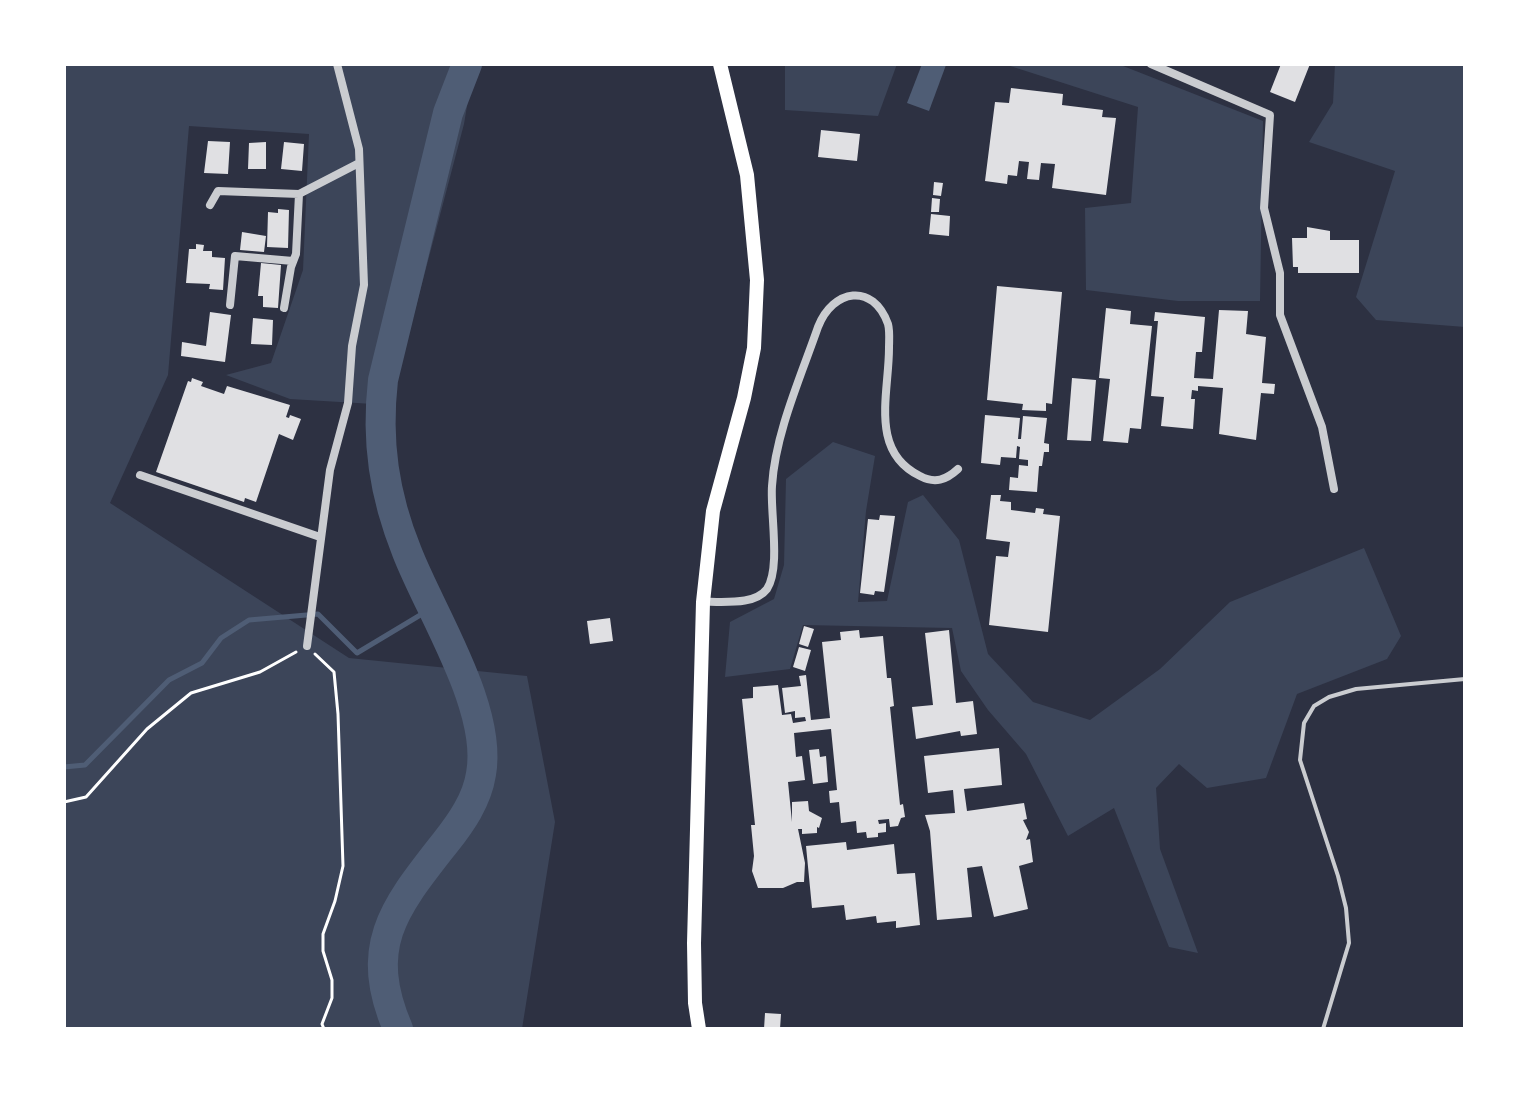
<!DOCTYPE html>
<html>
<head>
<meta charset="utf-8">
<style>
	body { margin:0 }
	#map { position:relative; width:1529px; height:1093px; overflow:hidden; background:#2d3142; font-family:Spectral,serif }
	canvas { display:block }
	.frame { position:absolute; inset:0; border:66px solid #fff; pointer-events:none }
</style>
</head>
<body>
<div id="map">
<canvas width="1529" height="1093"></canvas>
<div class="frame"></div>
</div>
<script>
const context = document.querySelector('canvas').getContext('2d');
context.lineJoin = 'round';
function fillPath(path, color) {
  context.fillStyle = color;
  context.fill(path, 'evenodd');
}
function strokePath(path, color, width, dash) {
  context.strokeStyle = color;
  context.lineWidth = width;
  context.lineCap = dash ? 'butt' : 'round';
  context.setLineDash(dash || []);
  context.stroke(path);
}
fillPath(new Path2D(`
	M 64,64 L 474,64 L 464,124 L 390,405 L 290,399 L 226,375 L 271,363 L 303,270 L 309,134 L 189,126 L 168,375 L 110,503 L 349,658 L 527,676 L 555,822 L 522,1029 L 64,1029 Z
	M 785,64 L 897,64 L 878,116 L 785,110 Z
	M 1004,64 L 1118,64 L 1263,121 L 1260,301 L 1178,301 L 1086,290 L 1085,208 L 1131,203 L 1138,107 Z
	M 1335,64 L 1465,64 L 1465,327 L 1376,320 L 1356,297 L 1395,171 L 1309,142 L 1333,103 Z
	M 833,442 L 875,456 L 866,511 L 858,602 L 887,601 L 908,502 L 923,495 L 959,540 L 988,654 L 1033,702 L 1090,720 L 1160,669 L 1230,602 L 1364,548 L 1401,636 L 1387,659 L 1297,694 L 1266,778 L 1207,788 L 1179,764 L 1156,788 L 1160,849 L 1198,953 L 1169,947 L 1114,808 L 1068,836 L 1026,754 L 988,710 L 961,671 L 952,628 L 803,625 L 790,669 L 725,677 L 730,622 L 774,599 L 784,565 L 786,479 Z`), '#3c4559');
fillPath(new Path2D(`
	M 922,64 L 946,65 L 929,111 L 907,103 Z`), '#4f5d75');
strokePath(new Path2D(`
	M 64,767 L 85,765 L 169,680 L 202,663 L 221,638 L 249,620 L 318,614 L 357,653 L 432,608`), '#4f5d75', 5);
strokePath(new Path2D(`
	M 398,1029 C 362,945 395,907 445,843 C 461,823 477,800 481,774 C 493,708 431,614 407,552 C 384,495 376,441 383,380 L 448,113 L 467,64`), '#4f5d75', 30);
fillPath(new Path2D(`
	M 1281,64 L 1310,64 L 1295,102 L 1270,92 Z
	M 1011,88 L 1063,94 L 1062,105 L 1103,110 L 1102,117 L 1116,118 L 1106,195 L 1052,188 L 1055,164 L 1041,163 L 1039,180 L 1027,179 L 1029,162 L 1019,161 L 1017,176 L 1008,175 L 1007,184 L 985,181 L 995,102 L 1009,103 Z
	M 821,130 L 860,134 L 857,161 L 818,157 Z
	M 208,141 L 230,142 L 228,174 L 204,173 Z
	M 266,142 L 266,169 L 248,169 L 249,143 Z
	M 284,142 L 304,144 L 302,171 L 281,169 Z
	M 934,182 L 943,183 L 941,196 L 933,195 Z
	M 932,198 L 940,199 L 939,212 L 931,212 Z
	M 278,209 L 289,210 L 288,248 L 267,247 L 268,212 L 278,213 Z
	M 931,214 L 950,216 L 949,236 L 929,234 Z
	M 1307,227 L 1330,231 L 1330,240 L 1359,240 L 1359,273 L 1298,273 L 1298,267 L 1293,267 L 1292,238 L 1307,238 Z
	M 242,232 L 266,236 L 264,252 L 240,250 Z
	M 196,244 L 204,245 L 203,251 L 212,251 L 212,257 L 225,258 L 223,290 L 209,289 L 210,284 L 186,283 L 189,249 L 196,249 Z
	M 261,263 L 281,265 L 278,308 L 263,307 L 263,296 L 258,296 Z
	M 997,286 L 1062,292 L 1052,404 L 1046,403 L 1046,411 L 1022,410 L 1023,404 L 987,400 Z
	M 1106,308 L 1131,311 L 1130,324 L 1152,326 L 1141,429 L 1130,428 L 1128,443 L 1103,441 L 1110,379 L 1099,378 Z
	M 1219,310 L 1248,311 L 1246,334 L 1266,337 L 1262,383 L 1275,384 L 1274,394 L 1261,393 L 1256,440 L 1219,434 L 1223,388 L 1198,386 L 1198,391 L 1192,390 L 1191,399 L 1195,399 L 1193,429 L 1161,426 L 1164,397 L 1151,396 L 1158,321 L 1154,321 L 1155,312 L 1205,317 L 1202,352 L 1196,352 L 1194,378 L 1213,379 Z
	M 210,312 L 231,315 L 225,362 L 181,356 L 182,342 L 206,346 Z
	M 253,318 L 273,320 L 272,345 L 251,344 Z
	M 192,378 L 203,382 L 201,386 L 224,394 L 227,386 L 290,405 L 286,417 L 289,418 L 290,415 L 301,419 L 293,440 L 279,434 L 256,502 L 245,498 L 244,502 L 156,472 L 188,381 L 191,382 Z
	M 1072,378 L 1096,380 L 1091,441 L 1067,440 Z
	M 985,415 L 1020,418 L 1018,439 L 1021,439 L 1023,416 L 1047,418 L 1044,443 L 1049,444 L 1049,452 L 1044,452 L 1042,466 L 1039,466 L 1037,492 L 1009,490 L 1010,477 L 1018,478 L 1019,465 L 1028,466 L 1028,460 L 1019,459 L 1020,447 L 1017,446 L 1016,458 L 1001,457 L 1000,465 L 981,463 Z
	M 991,495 L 1001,495 L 1000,501 L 1011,502 L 1011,510 L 1035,513 L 1036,508 L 1044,509 L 1043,514 L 1060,516 L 1048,632 L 989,625 L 996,556 L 1008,557 L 1010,542 L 986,539 Z
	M 880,515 L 895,516 L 884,592 L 875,591 L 874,595 L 860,593 L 868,519 L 879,520 Z
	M 610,618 L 613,641 L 590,644 L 587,621 Z
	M 804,626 L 814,629 L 808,647 L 799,644 Z
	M 859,630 L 860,638 L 883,636 L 887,678 L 891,678 L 894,706 L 890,707 L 900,805 L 903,804 L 905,817 L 901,818 L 898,826 L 890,827 L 889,819 L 878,820 L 879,824 L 886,823 L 886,832 L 878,833 L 878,837 L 867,838 L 866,832 L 857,833 L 856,821 L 841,823 L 839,802 L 830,803 L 829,791 L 837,790 L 831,729 L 794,733 L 796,757 L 802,756 L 805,780 L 788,782 L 792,822 L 792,802 L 808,801 L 809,811 L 822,818 L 819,828 L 817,827 L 817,833 L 802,834 L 802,829 L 798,829 L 805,863 L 804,882 L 797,882 L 783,888 L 758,888 L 752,871 L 754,856 L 751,825 L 755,825 L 742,699 L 753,698 L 753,687 L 778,685 L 782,715 L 791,714 L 793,723 L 806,721 L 805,717 L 795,718 L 795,711 L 785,713 L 782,688 L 801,686 L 799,676 L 806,675 L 811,720 L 830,718 L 822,642 L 841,640 L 840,632 Z
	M 949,630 L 956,703 L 973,701 L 977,734 L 961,736 L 960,731 L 916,739 L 912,707 L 933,705 L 925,633 Z
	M 799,647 L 811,650 L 805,671 L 793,667 Z
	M 999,748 L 1002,785 L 964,789 L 967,811 L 1024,803 L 1027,819 L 1023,820 L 1029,832 L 1026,840 L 1030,839 L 1033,862 L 1019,866 L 1028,909 L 994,917 L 982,866 L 967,868 L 972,917 L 937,920 L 930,831 L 925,815 L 955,813 L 953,790 L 928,793 L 924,756 Z
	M 819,749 L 820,757 L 826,756 L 828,782 L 813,784 L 809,750 Z
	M 846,842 L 847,850 L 894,844 L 897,874 L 915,873 L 920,925 L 896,928 L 896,921 L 877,923 L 876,916 L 846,920 L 844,905 L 812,908 L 806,846 Z
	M 765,1013 L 781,1014 L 780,1029 L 764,1029 Z`), '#e0e0e3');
strokePath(new Path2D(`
	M 315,654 L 334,672 L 338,714 L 343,866 L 335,901 L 323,934 L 323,951 L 332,980 L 332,998 L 322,1024 L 324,1029
	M 64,802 L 86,797 L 147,729 L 191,693 L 260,672 L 296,652`), '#fff', 3);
strokePath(new Path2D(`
	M 1323,1029 L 1349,943 L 1346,908 L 1338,876 L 1300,760 L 1304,723 L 1314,706 L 1329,697 L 1356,689 L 1465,679`), '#caccd0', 4);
strokePath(new Path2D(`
	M 1151,64 L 1270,115 L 1264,208 L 1280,273 L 1280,315 L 1322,427 L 1334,489
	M 210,205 L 218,191 L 299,194 L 359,163
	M 230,305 L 235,256 L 293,261
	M 284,308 L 291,267 L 296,254 L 299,194
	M 140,475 L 320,537
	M 703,602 C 722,601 754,606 767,589 C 781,568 770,512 772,486 C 775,434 801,376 818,327 C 833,289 873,282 888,324 C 890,331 889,341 889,348 C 889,394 869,451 920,476 C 935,484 946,480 958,469
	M 307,646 L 330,470 L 348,403 L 352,346 L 364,285 L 359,149 L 337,64`), '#caccd0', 8);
strokePath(new Path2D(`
	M 699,1029 L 695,1003 L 694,943 L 703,602 L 713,511 L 744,398 L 754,348 L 757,280 L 747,175 L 720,64`), '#fff', 14);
</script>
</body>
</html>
